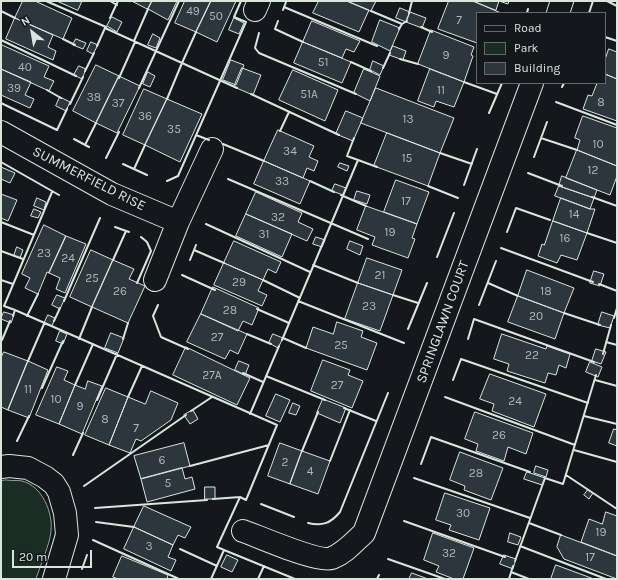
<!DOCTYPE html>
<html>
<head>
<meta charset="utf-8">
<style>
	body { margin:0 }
	#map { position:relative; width:618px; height:580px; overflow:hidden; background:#14181c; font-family:Karla,sans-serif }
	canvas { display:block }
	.frame { position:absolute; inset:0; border:2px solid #d8e6dc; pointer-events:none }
	.legend { position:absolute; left:476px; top:12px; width:130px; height:72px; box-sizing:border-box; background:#14181c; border:1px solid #626a69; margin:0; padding:5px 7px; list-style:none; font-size:12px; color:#d8e6dc }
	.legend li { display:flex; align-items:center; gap:8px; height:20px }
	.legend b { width:20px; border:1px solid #626a69 }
	.north { position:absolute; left:12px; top:12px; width:40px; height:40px; -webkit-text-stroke:3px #14181c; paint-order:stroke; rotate:329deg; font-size:11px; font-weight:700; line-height:16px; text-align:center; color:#d8e6dc }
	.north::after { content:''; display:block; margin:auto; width:14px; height:18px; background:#d8e6dc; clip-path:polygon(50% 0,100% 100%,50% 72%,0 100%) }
	.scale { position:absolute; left:12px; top:550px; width:80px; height:18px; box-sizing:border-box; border:2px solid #d8e6dc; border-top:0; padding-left:5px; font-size:12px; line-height:14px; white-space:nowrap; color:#d8e6dc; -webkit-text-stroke:3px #14181c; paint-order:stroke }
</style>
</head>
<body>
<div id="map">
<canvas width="618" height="580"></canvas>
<div class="frame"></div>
<ul class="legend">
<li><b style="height:5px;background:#14181c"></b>Road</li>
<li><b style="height:11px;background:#1a2d24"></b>Park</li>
<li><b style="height:11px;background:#2c363c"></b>Building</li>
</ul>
<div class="north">N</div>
<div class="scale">20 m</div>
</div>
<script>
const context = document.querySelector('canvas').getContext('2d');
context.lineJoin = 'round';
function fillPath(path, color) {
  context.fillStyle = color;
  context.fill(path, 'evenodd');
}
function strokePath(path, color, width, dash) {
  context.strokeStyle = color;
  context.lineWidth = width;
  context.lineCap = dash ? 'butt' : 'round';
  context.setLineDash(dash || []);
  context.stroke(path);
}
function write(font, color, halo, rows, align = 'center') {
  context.font = font + ' Karla,sans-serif';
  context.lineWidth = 3;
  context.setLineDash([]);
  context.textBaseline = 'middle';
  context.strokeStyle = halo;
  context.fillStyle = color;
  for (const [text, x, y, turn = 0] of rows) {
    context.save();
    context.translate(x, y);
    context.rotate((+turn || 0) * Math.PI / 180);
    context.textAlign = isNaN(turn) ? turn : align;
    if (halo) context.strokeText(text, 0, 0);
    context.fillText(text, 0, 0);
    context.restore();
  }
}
const green = new Path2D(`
	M 6,480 C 11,481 17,480 22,481 C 42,486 53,512 51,531 C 50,544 40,566 36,579 L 1,579 L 1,481 Z`);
fillPath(green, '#1a2d24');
strokePath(green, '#939e99', 1);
const building = new Path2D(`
	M 23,1 L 35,1 L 72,18 L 63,39 L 15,18 Z
	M 57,1 L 82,1 L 78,10 Z
	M 132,1 L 152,1 L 148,9 Z
	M 152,1 L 177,1 L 168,20 L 148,9 Z
	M 185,1 L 211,1 L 196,32 L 175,23 Z
	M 211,1 L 236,1 L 217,42 L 196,32 Z
	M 319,1 L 347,1 L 369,10 L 359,32 L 313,13 Z
	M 347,1 L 376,1 L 371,11 Z
	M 449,1 L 473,1 L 501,13 L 477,13 L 477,43 L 438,29 Z
	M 473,1 L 509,1 L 508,4 L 499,1 L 496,10 Z
	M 400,8 L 410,12 L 406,22 L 396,18 Z
	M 410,12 L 426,18 L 422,28 L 406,22 Z
	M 112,17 L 122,22 L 117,32 L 107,26 Z
	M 15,18 L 53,35 L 48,47 L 56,51 L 53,60 L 6,39 Z
	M 234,18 L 244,23 L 239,34 L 229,30 Z
	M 380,20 L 400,28 L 390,51 L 372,42 Z
	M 312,21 L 360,41 L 354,52 L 346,49 L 342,58 L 303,42 Z
	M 431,30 L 474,47 L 471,55 L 473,56 L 464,82 L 418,64 Z
	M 153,34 L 160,38 L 156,48 L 148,45 Z
	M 76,39 L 86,43 L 83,49 L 73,45 Z
	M 91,42 L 98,45 L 93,54 L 87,51 Z
	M 303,42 L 351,62 L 342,83 L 294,63 Z
	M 2,45 L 49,66 L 44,77 L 54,81 L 49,91 L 1,69 L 1,48 Z
	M 393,46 L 406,51 L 403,60 L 389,55 Z
	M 609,49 L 617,52 L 617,79 L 605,74 L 605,60 Z
	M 231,60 L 244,65 L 236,85 L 223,80 Z
	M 373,61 L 384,66 L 380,75 L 370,70 Z
	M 96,65 L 119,76 L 96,123 L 73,111 Z
	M 79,66 L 86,69 L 82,79 L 74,75 Z
	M 242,68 L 261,75 L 253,95 L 234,87 Z
	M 1,69 L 31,82 L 25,95 L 34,99 L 30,108 L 1,95 Z
	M 364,69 L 380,76 L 370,101 L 354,93 Z
	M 430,69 L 464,82 L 454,107 L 436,101 L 434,107 L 418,101 Z
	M 293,70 L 338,90 L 325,121 L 279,100 Z
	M 148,72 L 155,76 L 150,87 L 143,84 Z
	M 605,74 L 617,79 L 617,121 L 583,109 L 588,95 L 592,96 L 597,83 L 605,83 Z
	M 119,76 L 140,86 L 117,133 L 96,123 Z
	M 376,88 L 454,118 L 440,153 L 361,123 Z
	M 144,89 L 167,99 L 145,145 L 123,135 Z
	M 60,97 L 70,102 L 66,111 L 56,106 Z
	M 167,99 L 202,114 L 180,162 L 145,145 Z
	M 346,111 L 363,118 L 353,141 L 336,134 Z
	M 583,116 L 617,128 L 617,166 L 577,150 L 580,140 L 575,138 Z
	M 278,130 L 314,146 L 309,157 L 318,161 L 314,171 L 307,168 L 303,178 L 264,161 Z
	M 387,133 L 440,153 L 428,186 L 374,166 Z
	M 577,150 L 617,166 L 617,176 L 610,195 L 566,178 Z
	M 264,161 L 310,181 L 300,204 L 254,184 Z
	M 340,163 L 349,166 L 347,171 L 338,167 Z
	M 1,167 L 15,173 L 10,183 L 1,179 Z
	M 562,176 L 597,190 L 594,198 L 559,186 Z
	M 396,180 L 429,192 L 417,224 L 384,212 Z
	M 335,184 L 346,188 L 343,195 L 332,191 Z
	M 559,186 L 594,198 L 590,209 L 555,196 Z
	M 357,191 L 370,195 L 367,204 L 354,200 Z
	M 256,192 L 302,213 L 298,222 L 313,229 L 307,241 L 246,214 Z
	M 1,194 L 17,200 L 8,221 L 1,218 Z
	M 37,198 L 46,202 L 44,210 L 34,206 Z
	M 561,198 L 590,209 L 595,209 L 587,233 L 553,221 Z
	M 366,206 L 417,224 L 412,238 L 415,239 L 408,258 L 372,245 L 375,237 L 357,230 Z
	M 34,209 L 41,212 L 38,218 L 31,216 Z
	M 246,214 L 292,234 L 282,257 L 236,236 Z
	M 553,221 L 587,233 L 577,260 L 561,255 L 557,263 L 538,256 L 542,244 L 544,245 Z
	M 44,225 L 66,236 L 49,273 L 47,272 L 38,294 L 25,288 L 30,278 L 22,274 Z
	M 66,236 L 86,244 L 65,293 L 56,289 L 60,278 L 49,273 Z
	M 316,237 L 325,240 L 322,247 L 313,244 Z
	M 234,241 L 281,262 L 276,273 L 268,269 L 263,280 L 224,263 Z
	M 350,241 L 363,246 L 360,255 L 347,249 Z
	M 17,247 L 23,250 L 20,258 L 14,256 Z
	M 91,250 L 113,260 L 92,307 L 70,297 Z
	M 367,258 L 402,270 L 393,295 L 358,283 Z
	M 113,260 L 134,269 L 129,279 L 145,286 L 128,323 L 92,307 Z
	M 224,263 L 263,280 L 258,291 L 267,295 L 262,306 L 214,285 Z
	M 527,270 L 574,288 L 564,313 L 518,296 Z
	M 594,271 L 604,274 L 600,286 L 590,283 Z
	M 358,283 L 393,295 L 380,331 L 345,319 Z
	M 213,287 L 259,308 L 252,325 L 243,321 L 238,331 L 201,314 Z
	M 57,295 L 65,298 L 60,309 L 52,305 Z
	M 518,296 L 564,313 L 555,339 L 508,322 Z
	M 4,312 L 14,315 L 11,323 L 1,319 Z
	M 602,312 L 614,316 L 610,328 L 598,325 Z
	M 201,314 L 247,334 L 238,354 L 230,350 L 225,359 L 187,342 Z
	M 48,315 L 55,318 L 52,326 L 44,324 Z
	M 337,322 L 363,331 L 361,337 L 377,343 L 367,370 L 306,348 L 313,327 L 333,334 Z
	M 60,331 L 67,334 L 63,344 L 56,341 Z
	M 111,333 L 124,338 L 118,353 L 105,348 Z
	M 273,334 L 283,338 L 278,348 L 269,343 Z
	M 502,334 L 546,349 L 547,346 L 570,354 L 566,368 L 559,365 L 556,375 L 548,373 L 545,383 L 507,371 L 509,364 L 494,359 Z
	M 186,347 L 250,378 L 237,405 L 173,375 Z
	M 596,349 L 606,352 L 601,364 L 592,361 Z
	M 4,352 L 28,361 L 8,410 L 1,407 L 1,358 Z
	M 323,360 L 350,370 L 348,375 L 363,381 L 352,408 L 311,391 Z
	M 28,361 L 48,370 L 29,418 L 8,410 Z
	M 239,361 L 249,365 L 245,375 L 235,370 Z
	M 590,362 L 602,367 L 598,377 L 586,372 Z
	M 57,367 L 68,371 L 64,380 L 75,385 L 59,424 L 36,415 Z
	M 490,374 L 546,394 L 534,427 L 492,411 L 494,404 L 480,399 Z
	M 88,381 L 102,386 L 82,434 L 59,424 L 75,385 L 85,389 Z
	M 106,388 L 128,397 L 109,445 L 85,435 Z
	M 151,391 L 178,403 L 171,420 L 141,441 L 136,439 L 130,453 L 109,445 L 128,397 L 145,404 Z
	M 276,394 L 290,400 L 280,422 L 266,416 Z
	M 323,399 L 346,408 L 340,423 L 317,413 Z
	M 293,403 L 300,406 L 296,415 L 289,413 Z
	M 193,410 L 198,419 L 190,424 L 184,415 Z
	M 475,412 L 533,433 L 526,454 L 508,447 L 504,461 L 476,451 L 478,444 L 465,439 Z
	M 614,429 L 617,430 L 617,446 L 609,443 Z
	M 184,443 L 190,466 L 141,479 L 134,456 Z
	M 280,443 L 302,451 L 290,484 L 268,476 Z
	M 302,451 L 330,461 L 318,494 L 290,484 Z
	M 460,452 L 503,468 L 491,500 L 464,490 L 465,486 L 450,480 Z
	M 536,466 L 548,470 L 546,477 L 534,473 Z
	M 182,468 L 185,479 L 192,477 L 195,489 L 147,502 L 141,479 Z
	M 527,472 L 545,478 L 542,485 L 524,479 Z
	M 205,487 L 215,487 L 215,499 L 205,499 Z
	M 588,490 L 593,493 L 589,499 L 584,495 Z
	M 445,493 L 490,508 L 479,540 L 449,530 L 451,525 L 436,520 Z
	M 144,506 L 191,527 L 185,538 L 178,535 L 173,545 L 134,527 Z
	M 606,512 L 617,516 L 617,556 L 581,542 L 589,519 L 602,524 Z
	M 134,527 L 173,545 L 168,557 L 176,560 L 171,571 L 124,549 Z
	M 433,533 L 474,548 L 463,579 L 454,579 L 436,572 L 439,566 L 424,560 Z
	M 510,533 L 521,537 L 518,545 L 508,542 Z
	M 561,535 L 617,556 L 617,579 L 564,559 L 557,547 Z
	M 227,555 L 238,560 L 232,572 L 221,567 Z
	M 504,555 L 516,559 L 513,569 L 500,564 Z
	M 122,556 L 168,575 L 167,579 L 118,579 L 113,577 Z
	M 556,565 L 594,579 L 551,579 Z
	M 412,573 L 428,579 L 409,579 Z`);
fillPath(building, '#2c363c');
strokePath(building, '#d8e6dc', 1);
const minor = new Path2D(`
	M 255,10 L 259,1
	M 558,13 L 562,1
	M 1,132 L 112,194 L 178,222
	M 155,280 L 178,222 L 212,149
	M 1,467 L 9,466 L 28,468 L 45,477 L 54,484 L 59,492 L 65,513 L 67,535 L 54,579
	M 243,531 C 260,537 318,563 332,558 C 345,553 354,542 364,533 L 532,83`);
strokePath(minor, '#d8e6dc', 24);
strokePath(minor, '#14181c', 22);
strokePath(new Path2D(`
	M 46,1 L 106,27
	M 110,1 L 117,5
	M 607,1 L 617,6
	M 284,7 L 377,46
	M 283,10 L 286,2
	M 1,11 L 15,18
	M 371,11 L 402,24
	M 409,13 L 412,1
	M 527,13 L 528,9
	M 589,13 L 593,1
	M 110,18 L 118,1
	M 278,21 L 275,29 L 303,42
	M 421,27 L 432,32
	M 399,29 L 402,24 L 407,21
	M 259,33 L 255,48 L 259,53 L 356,94
	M 605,37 L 617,41
	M 63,39 L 75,45
	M 1,40 L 76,76
	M 134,41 L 148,9
	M 97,46 L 105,28 L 237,88
	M 400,59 L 418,64
	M 351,62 L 371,71
	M 383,68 L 390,53
	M 85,71 L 94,53
	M 119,78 L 135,42
	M 464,82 L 497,94
	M 562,87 L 564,83
	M 139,88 L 179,1
	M 47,90 L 61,98
	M 251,94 L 339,135
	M 167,99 L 182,63 L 196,32
	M 556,102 L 617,125
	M 1,103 L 57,130 L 67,109
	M 70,104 L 83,77
	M 489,113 L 502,83
	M 280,131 L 289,112
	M 196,135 L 209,140
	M 541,138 L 577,150
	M 74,139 L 89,147
	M 223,144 L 264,161
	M 85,145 L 96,123
	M 440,153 L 472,164
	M 534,157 L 547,122
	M 106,158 L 119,132
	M 358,160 L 377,167
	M 1,162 L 59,195
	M 123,164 L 147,175
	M 134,169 L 145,145
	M 528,173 L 562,186
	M 228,179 L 368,239
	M 167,181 L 178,176 L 246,22 L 234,17 L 241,1
	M 310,181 L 334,192
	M 464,185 L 477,149
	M 428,186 L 458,198
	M 341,195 L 366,206
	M 592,197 L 617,206
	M 1,222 L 34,235
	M 206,224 L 310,272
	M 115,227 L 129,232
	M 507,232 L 516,208 L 550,220
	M 587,233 L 617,243
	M 501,248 L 593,282
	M 194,250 L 224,263
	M 1,251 L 23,259
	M 437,257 L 454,213
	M 113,260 L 126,231
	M 190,260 L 196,245
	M 313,265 L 358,283
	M 182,275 L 215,290
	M 1,280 L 13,284
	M 263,280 L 300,298
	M 137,283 L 151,251 L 147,242 L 141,237
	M 488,283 L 518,296
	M 599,284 L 617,291
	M 393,295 L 418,303
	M 64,301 L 100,218
	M 298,301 L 404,343
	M 158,305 L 153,316 L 161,337 L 188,349
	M 479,305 L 496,261
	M 257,309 L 289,323
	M 15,310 L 277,425 L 246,500 L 240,497 L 217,547 L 224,550 L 211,579
	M 564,313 L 600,325
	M 13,316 L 15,310 L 4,306 L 52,192
	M 27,316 L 38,294
	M 614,318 L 617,308
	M 54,321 L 60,308
	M 408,329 L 427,283
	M 247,334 L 271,344
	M 283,338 L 306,348
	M 1,339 L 2,340 L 10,321
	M 79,339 L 92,307
	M 123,339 L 128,323
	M 468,339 L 474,319 L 594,362
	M 282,340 L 358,160 L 347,156 L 354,138
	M 606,342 L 617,345
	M 603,354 L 611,325
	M 28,361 L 44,324
	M 243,373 L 263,382
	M 266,376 L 325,400
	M 453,380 L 461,359 L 588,403
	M 595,380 L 617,386
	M 75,385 L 93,344
	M 42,388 L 63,341
	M 128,397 L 142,366
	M 445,397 L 575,445
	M 97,400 L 117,354
	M 344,408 L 376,421
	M 191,411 L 212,397
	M 250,414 L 279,346
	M 584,416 L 617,424
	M 17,441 L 29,416
	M 574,450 L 617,462
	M 302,451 L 318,412
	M 73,455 L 83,433
	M 330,461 L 350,410
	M 421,464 L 431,437 L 530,472
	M 190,466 L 269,445
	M 566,475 L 617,509
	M 414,478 L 530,518
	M 84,486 L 186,415
	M 213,499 L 240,497
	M 261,504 L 294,517
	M 95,508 L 207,500
	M 404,521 L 505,557
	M 96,522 L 134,527
	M 308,523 C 322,526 330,524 340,512 L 388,393
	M 529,523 L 561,535
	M 93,540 L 179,579
	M 520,546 L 606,579
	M 180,549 L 217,566
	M 224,550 L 295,579
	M 388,559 L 445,579
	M 515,561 L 545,478 L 563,484 L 596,375
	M 82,569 L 87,555
	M 511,572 L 529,579
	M 258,579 L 264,566
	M 377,579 L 379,575
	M 509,579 L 513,566`), '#d8e6dc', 2);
write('12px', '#adbab4', null, [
	["49",193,12],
	["50",216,17],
	["7",459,21],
	["9",446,56],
	["51",323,63],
	["40",25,68],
	["39",14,89],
	["11",441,91],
	["51A",309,95],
	["38",94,98],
	["8",601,103],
	["37",118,104],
	["36",145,117],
	["13",408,120],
	["35",174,130],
	["10",598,145],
	["34",290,152],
	["15",407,159],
	["12",593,171],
	["33",282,182],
	["17",406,202],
	["14",574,215],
	["32",278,218],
	["19",390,233],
	["31",264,235],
	["16",565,239],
	["23",44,254],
	["24",68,259],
	["21",380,276],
	["25",92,279],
	["29",239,283],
	["26",120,292],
	["18",546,292],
	["23",369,307],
	["28",230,311],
	["20",536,317],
	["27",217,338],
	["25",341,346],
	["22",532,356],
	["27A",212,376],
	["27",337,386],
	["11",28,390],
	["10",56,400],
	["24",515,402],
	["9",80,407],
	["8",105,420],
	["7",136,429],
	["26",499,436],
	["6",162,461],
	["2",285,463],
	["4",310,472],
	["28",476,474],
	["5",168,484],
	["30",463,514],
	["19",601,533],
	["3",149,547],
	["32",449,554],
	["17",590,558]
]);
write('14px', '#d8e6dc', '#14181c', [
	["SUMMERFIELD RISE",89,179,27],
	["SPRINGLAWN COURT",443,322,-70]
]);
</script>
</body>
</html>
